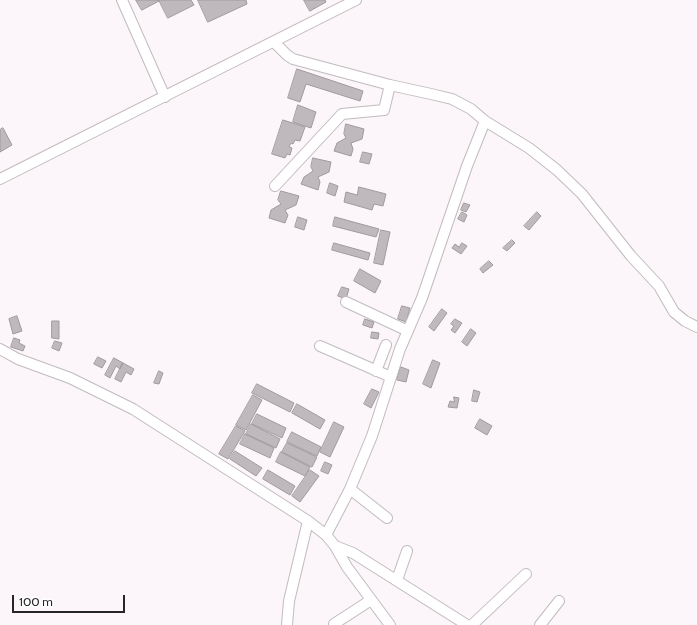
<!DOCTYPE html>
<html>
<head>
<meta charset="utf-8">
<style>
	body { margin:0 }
	#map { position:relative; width:697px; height:625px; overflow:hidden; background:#fcf5f9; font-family:Cabin,sans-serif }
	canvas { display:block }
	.scale { position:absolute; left:12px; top:595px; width:113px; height:18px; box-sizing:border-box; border:2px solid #272526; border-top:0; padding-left:5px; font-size:12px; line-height:14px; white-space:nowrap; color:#272526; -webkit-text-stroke:3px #fff; paint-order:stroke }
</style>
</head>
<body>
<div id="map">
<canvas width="697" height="625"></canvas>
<div class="scale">100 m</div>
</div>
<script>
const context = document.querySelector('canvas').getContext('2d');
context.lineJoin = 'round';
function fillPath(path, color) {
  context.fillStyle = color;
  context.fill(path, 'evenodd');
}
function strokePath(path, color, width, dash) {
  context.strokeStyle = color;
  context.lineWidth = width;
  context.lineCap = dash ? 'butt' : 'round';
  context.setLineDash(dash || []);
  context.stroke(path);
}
const building = new Path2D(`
	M 136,0 L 159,0 L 159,1 L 142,10 Z
	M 159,0 L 191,0 L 194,5 L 168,18 Z
	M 198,0 L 246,0 L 247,4 L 208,22 Z
	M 304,0 L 325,0 L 326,2 L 310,11 Z
	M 297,69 L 363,91 L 360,101 L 306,84 L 300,102 L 288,98 Z
	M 298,105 L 316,112 L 311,128 L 293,122 Z
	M 283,120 L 305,127 L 300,141 L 295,140 L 293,144 L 291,143 L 289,147 L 292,148 L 290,155 L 287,154 L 285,158 L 272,154 Z
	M 346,124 L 364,129 L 362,139 L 351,143 L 353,149 L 351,156 L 334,151 L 337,143 L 346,138 L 344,134 Z
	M 3,128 L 12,145 L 0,152 L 0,130 Z
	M 363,152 L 372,154 L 369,164 L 360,162 Z
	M 313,158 L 331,162 L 329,172 L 318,177 L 320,182 L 318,190 L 301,184 L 304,177 L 313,171 L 311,167 Z
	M 330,183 L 338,186 L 335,196 L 327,193 Z
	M 359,187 L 386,194 L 383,206 L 374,204 L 372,210 L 344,202 L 346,192 L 357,195 Z
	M 281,191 L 299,196 L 296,205 L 285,210 L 288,215 L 285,223 L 269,218 L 271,210 L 281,204 L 278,200 Z
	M 464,203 L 470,205 L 466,212 L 461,210 Z
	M 462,212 L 467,215 L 464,222 L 458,219 Z
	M 537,212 L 541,216 L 529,230 L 524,226 Z
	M 298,217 L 307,220 L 304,230 L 295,227 Z
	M 335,217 L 379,229 L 376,237 L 333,226 Z
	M 381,230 L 390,232 L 383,265 L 374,263 Z
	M 512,240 L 515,243 L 507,251 L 503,248 Z
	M 334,243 L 370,253 L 368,260 L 332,250 Z
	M 462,243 L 467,246 L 461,254 L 452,248 L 455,244 L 459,247 Z
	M 489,261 L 493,265 L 483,273 L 480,269 Z
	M 360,269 L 381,281 L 375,293 L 354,281 Z
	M 342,287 L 349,289 L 346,299 L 338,296 Z
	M 402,306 L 410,308 L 406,322 L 398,319 Z
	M 442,309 L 447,313 L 434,331 L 429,327 Z
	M 17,316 L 22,331 L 13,334 L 9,319 Z
	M 365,319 L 374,322 L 372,328 L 363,325 Z
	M 455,319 L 462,323 L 455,333 L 451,330 L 454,326 L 451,324 Z
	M 52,321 L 59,321 L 59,339 L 52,338 Z
	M 471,329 L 476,333 L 467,346 L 462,342 Z
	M 372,332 L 379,333 L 378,339 L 371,338 Z
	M 14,338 L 20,340 L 19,343 L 25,346 L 23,351 L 11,347 Z
	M 55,341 L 62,343 L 59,351 L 52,348 Z
	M 98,357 L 106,361 L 102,368 L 94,364 Z
	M 114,358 L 123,363 L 120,369 L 116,366 L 110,378 L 105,375 Z
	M 433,360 L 440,363 L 431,388 L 423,384 Z
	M 123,363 L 134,369 L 131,375 L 126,372 L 121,382 L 115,379 Z
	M 401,367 L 409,370 L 406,382 L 397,380 Z
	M 159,371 L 163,373 L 159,384 L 154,383 Z
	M 257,384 L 294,403 L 290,412 L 252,393 Z
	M 372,389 L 379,392 L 371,408 L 364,404 Z
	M 474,390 L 480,392 L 477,402 L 472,401 Z
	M 253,395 L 262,400 L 246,430 L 236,425 Z
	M 454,397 L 459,398 L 457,408 L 448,407 L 450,401 L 454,402 Z
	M 297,404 L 325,420 L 320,429 L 292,413 Z
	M 257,414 L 286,428 L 282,438 L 252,424 Z
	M 480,419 L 492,426 L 487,435 L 475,428 Z
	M 334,422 L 344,427 L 330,457 L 320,452 Z
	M 251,424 L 280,439 L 276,448 L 246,434 Z
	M 236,426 L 245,431 L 228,459 L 219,454 Z
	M 292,432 L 321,447 L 317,456 L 287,442 Z
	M 245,434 L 274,448 L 270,458 L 240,444 Z
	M 287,443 L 317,457 L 312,467 L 282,452 Z
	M 235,451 L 262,468 L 256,476 L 230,459 Z
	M 281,452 L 310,467 L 305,476 L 276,462 Z
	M 325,462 L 332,465 L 328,474 L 321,471 Z
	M 268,470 L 295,486 L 290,495 L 263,479 Z
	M 310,470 L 319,476 L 300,502 L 292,496 Z`);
fillPath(building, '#bfb8bc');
strokePath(building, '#a09a9e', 1);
const minor = new Path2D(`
	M 122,0 L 165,97
	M 274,42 L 287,55 L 293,59 L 390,85 L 431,94 L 452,99 L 471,109 L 485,121 L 529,148 L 557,170 L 582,194 L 631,256 L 659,286 L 674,312 L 685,321 L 697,327
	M 0,179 L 356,0
	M 275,186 L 342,114 L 384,110 L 390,85
	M 346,302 L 408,331
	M 320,346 L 391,377
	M 0,349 L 18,359 L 70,378 L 133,409 L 308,521 L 326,535 L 335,546 L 347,567 L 390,625
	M 376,371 L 386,345
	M 350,489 L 387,518
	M 326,535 L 350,489 L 372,436 L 400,349 L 422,298 L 467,166 L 485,121
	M 335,546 L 353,553 L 467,625
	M 397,580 L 407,551
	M 334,624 L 371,600
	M 287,625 L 289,601 L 308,521
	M 472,625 L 526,574
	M 540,625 L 559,601`);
strokePath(minor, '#c1bbbf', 12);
strokePath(minor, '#fff', 10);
</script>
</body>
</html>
